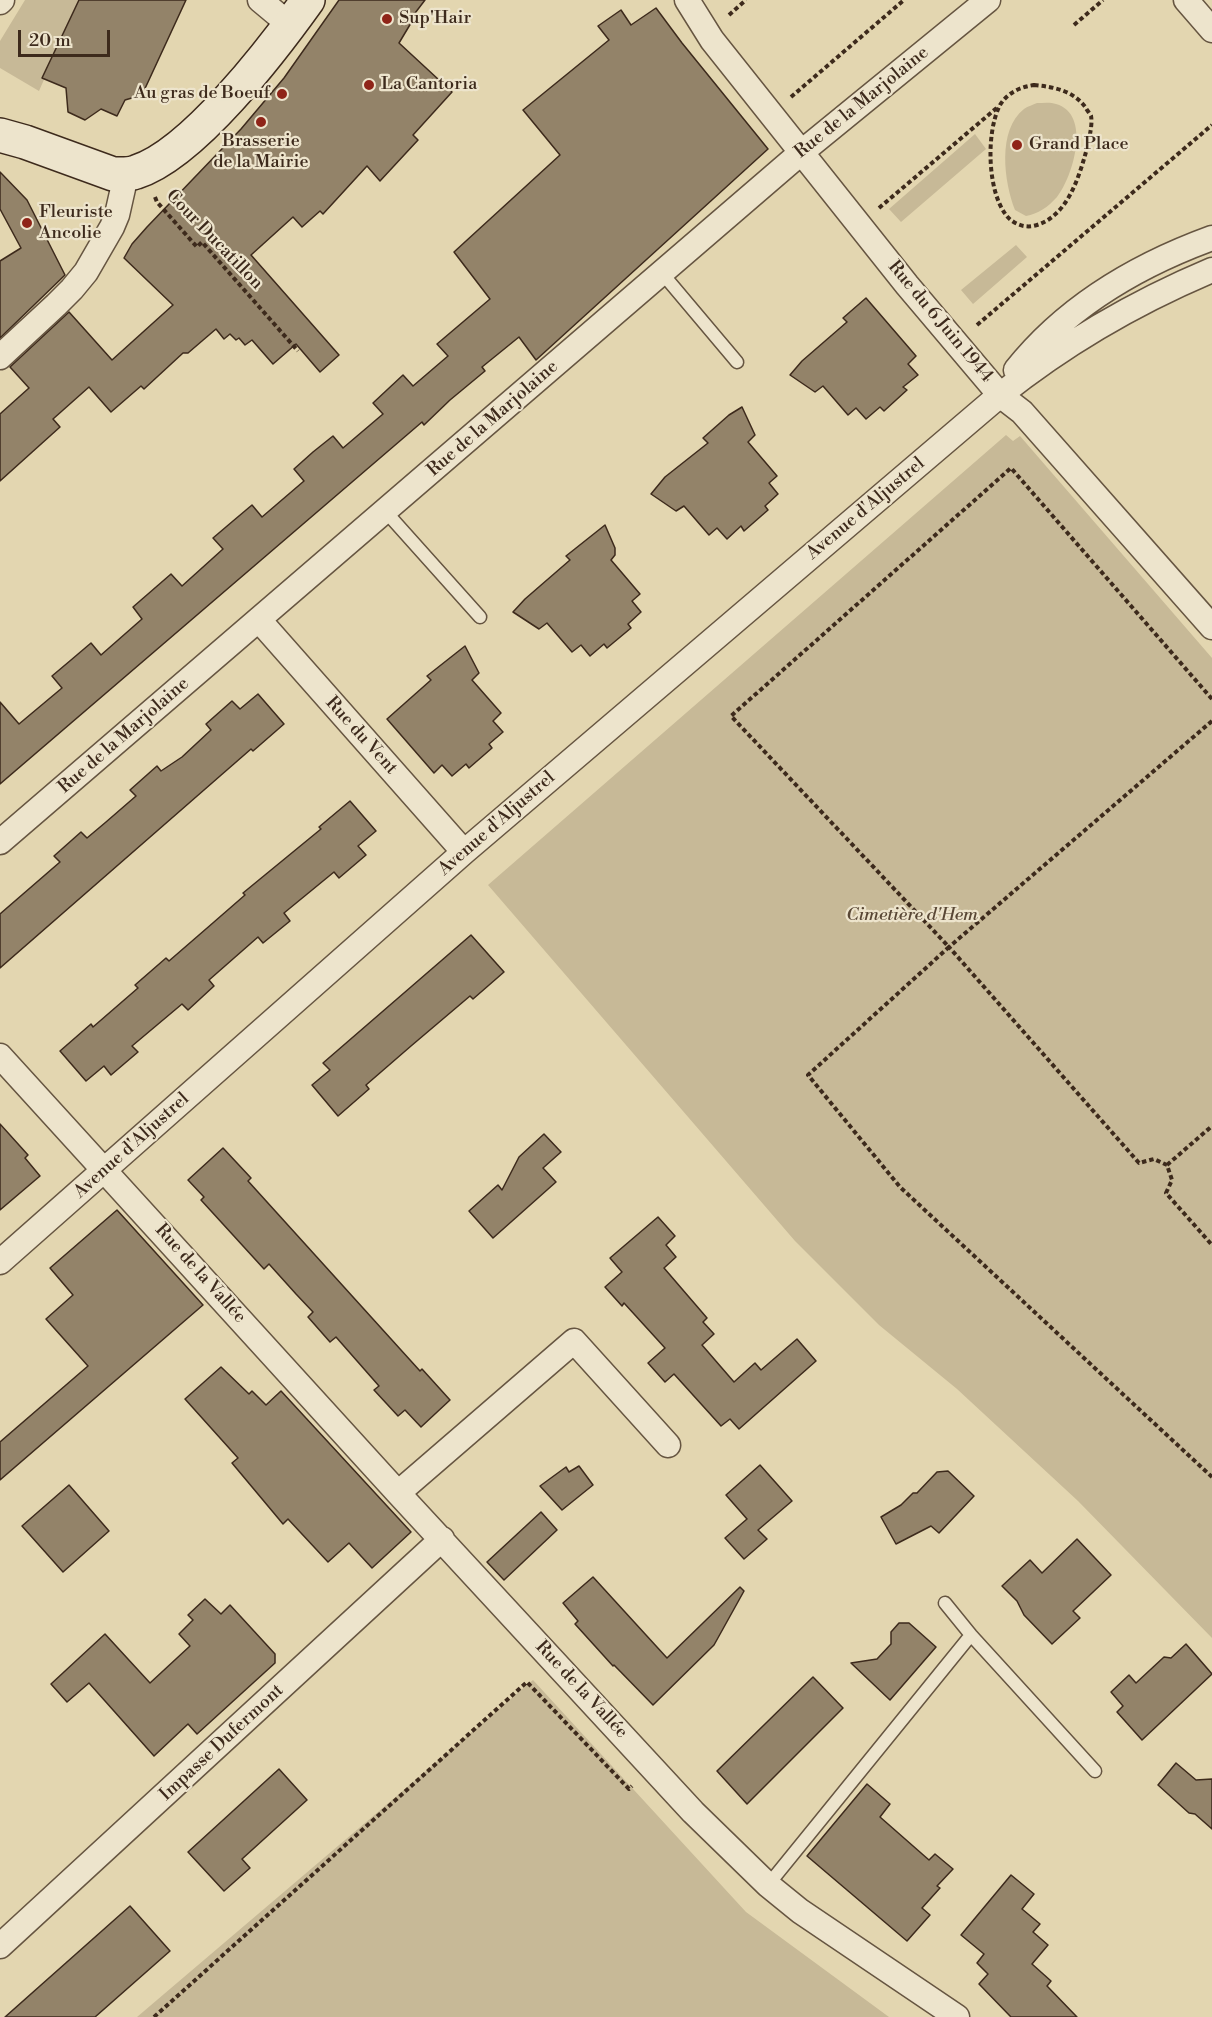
<!DOCTYPE html>
<html>
<head>
<meta charset="utf-8">
<style>
	body { margin:0 }
	#map { position:relative; width:1212px; height:2017px; overflow:hidden; background:#e3d6b0; font-family:"Libre Bodoni",serif }
	canvas { display:block }
	.scale { position:absolute; left:18px; top:30px; width:92px; height:27px; box-sizing:border-box; border:3px solid #3d2a1c; border-top:0; padding-left:8px; font-size:18px; line-height:21px; white-space:nowrap; color:#3d2a1c; -webkit-text-stroke:4px #ede4cc; paint-order:stroke }
</style>
</head>
<body>
<div id="map">
<canvas width="1212" height="2017"></canvas>
<div class="scale">20 m</div>
</div>
<script>
const context = document.querySelector('canvas').getContext('2d');
context.lineJoin = 'round';
function fillPath(path, color) {
  context.fillStyle = color;
  context.fill(path, 'evenodd');
}
function strokePath(path, color, width, dash) {
  context.strokeStyle = color;
  context.lineWidth = width;
  context.lineCap = dash ? 'butt' : 'round';
  context.setLineDash(dash || []);
  context.stroke(path);
}
function write(font, color, halo, rows, align = 'center') {
  context.font = font + ' "Libre Bodoni",serif';
  context.lineWidth = 4.5;
  context.setLineDash([]);
  context.textBaseline = 'middle';
  context.strokeStyle = halo;
  context.fillStyle = color;
  for (const [text, x, y, turn = 0] of rows) {
    context.save();
    context.translate(x, y);
    context.rotate((+turn || 0) * Math.PI / 180);
    context.textAlign = isNaN(turn) ? turn : align;
    if (halo) context.strokeText(text, 0, 0);
    context.fillText(text, 0, 0);
    context.restore();
  }
}
fillPath(new Path2D(`
	M 25,0 L 79,0 L 39,91 L 0,68 L 0,41 Z
	M 1037,103 C 1043,103 1051,102 1056,104 C 1092,114 1073,177 1057,197 C 1048,207 1038,214 1026,216 L 1015,210 C 1004,182 997,130 1024,109 C 1028,106 1033,105 1037,103 Z
	M 975,134 L 986,149 L 901,222 L 889,209 Z
	M 1016,245 L 1027,257 L 973,304 L 961,290 Z
	M 1006,435 L 1013,441 L 1020,436 L 1212,658 L 1212,1638 L 1078,1501 L 957,1389 L 879,1325 L 795,1241 L 488,885 Z
	M 533,1680 L 746,1912 L 889,2017 L 137,2017 Z`), '#c7b997');
const building = new Path2D(`
	M 79,0 L 186,0 L 142,95 L 125,100 L 117,116 L 101,109 L 85,120 L 68,112 L 66,88 L 42,78 Z
	M 339,0 L 425,0 L 409,21 L 411,23 L 399,43 L 452,92 L 413,135 L 418,140 L 380,181 L 367,166 L 323,214 L 320,211 L 302,227 L 293,217 L 251,255 L 339,355 L 320,372 L 296,344 L 273,364 L 252,340 L 245,345 L 239,338 L 236,340 L 230,334 L 224,339 L 216,329 L 188,353 L 183,353 L 144,389 L 141,386 L 111,412 L 89,387 L 53,419 L 60,427 L 0,481 L 0,414 L 29,388 L 10,367 L 69,312 L 112,360 L 173,305 L 124,258 L 132,244 L 147,227 L 241,129 L 284,78 Z
	M 656,8 L 682,43 L 768,149 L 536,360 L 519,337 L 482,367 L 485,371 L 450,400 L 424,425 L 422,422 L 0,784 L 0,702 L 19,724 L 62,688 L 52,676 L 71,660 L 91,643 L 101,655 L 142,619 L 133,607 L 171,574 L 182,586 L 223,549 L 213,538 L 233,521 L 252,505 L 262,517 L 304,481 L 294,469 L 313,452 L 333,436 L 343,448 L 383,414 L 373,403 L 403,375 L 413,386 L 448,356 L 437,344 L 490,299 L 454,252 L 560,155 L 523,110 L 609,40 L 598,26 L 621,10 L 631,25 Z
	M 0,172 L 27,200 L 65,275 L 0,338 L 0,261 L 21,248 L 0,209 Z
	M 866,298 L 916,356 L 908,364 L 918,375 L 903,387 L 907,390 L 884,411 L 880,407 L 866,419 L 856,408 L 848,415 L 823,386 L 815,392 L 790,375 L 802,361 L 847,322 L 843,318 Z
	M 742,407 L 755,435 L 748,442 L 777,476 L 769,483 L 778,494 L 765,506 L 768,510 L 744,531 L 741,526 L 727,539 L 717,528 L 709,535 L 684,506 L 676,511 L 651,494 L 665,477 L 708,443 L 703,438 L 729,415 Z
	M 605,525 L 615,548 L 615,555 L 611,560 L 640,594 L 632,601 L 641,612 L 628,624 L 631,628 L 607,648 L 604,644 L 590,656 L 581,645 L 572,652 L 547,623 L 539,629 L 513,612 L 525,599 L 570,560 L 566,556 Z
	M 465,646 L 479,673 L 472,680 L 501,713 L 493,721 L 503,732 L 489,744 L 492,748 L 469,768 L 466,764 L 452,776 L 442,765 L 434,773 L 387,719 L 431,680 L 427,676 Z
	M 258,694 L 284,724 L 253,751 L 251,749 L 0,968 L 0,914 L 60,862 L 54,856 L 81,832 L 87,838 L 106,822 L 136,796 L 130,790 L 157,766 L 161,771 L 182,757 L 211,730 L 206,724 L 232,701 L 240,709 Z
	M 350,801 L 376,831 L 358,846 L 366,855 L 339,878 L 334,872 L 284,913 L 290,921 L 263,943 L 258,937 L 209,980 L 214,986 L 188,1010 L 182,1004 L 132,1046 L 138,1052 L 111,1075 L 104,1066 L 86,1081 L 60,1051 L 91,1024 L 93,1027 L 138,988 L 135,985 L 166,958 L 169,961 L 214,922 L 245,895 L 243,893 L 321,829 L 319,827 Z
	M 471,935 L 504,972 L 473,999 L 470,996 L 411,1046 L 366,1085 L 369,1089 L 338,1116 L 312,1085 L 330,1070 L 323,1063 Z
	M 0,1124 L 28,1155 L 25,1158 L 40,1176 L 0,1210 Z
	M 544,1134 L 561,1152 L 543,1168 L 556,1182 L 493,1238 L 469,1211 L 498,1185 L 502,1190 L 519,1157 Z
	M 223,1148 L 251,1178 L 248,1181 L 420,1371 L 422,1369 L 450,1400 L 421,1427 L 405,1410 L 398,1416 L 374,1390 L 379,1386 L 336,1337 L 330,1342 L 308,1317 L 313,1312 L 296,1294 L 269,1264 L 264,1269 L 201,1200 L 204,1197 L 188,1180 Z
	M 117,1210 L 203,1305 L 0,1480 L 0,1442 L 88,1366 L 46,1319 L 73,1295 L 50,1268 Z
	M 658,1217 L 675,1236 L 666,1245 L 676,1257 L 664,1268 L 707,1318 L 703,1322 L 714,1334 L 702,1345 L 734,1382 L 755,1363 L 761,1370 L 797,1339 L 816,1361 L 739,1429 L 730,1419 L 721,1426 L 674,1374 L 665,1382 L 648,1363 L 665,1348 L 624,1303 L 622,1306 L 605,1287 L 622,1272 L 610,1258 Z
	M 221,1367 L 249,1394 L 252,1391 L 266,1405 L 281,1391 L 411,1532 L 372,1568 L 349,1543 L 328,1562 L 288,1519 L 283,1524 L 232,1463 L 238,1458 L 185,1399 Z
	M 760,1465 L 792,1501 L 758,1530 L 767,1539 L 744,1559 L 725,1538 L 747,1519 L 726,1495 Z
	M 579,1466 L 593,1485 L 562,1510 L 540,1486 L 566,1467 L 569,1472 Z
	M 948,1471 L 974,1496 L 939,1533 L 931,1526 L 896,1544 L 881,1517 L 901,1505 L 913,1493 L 917,1493 L 937,1472 Z
	M 69,1485 L 109,1531 L 63,1572 L 22,1526 Z
	M 541,1512 L 557,1530 L 504,1580 L 487,1562 Z
	M 1077,1539 L 1111,1575 L 1073,1611 L 1080,1618 L 1052,1644 L 1024,1615 L 1017,1601 L 1002,1586 L 1030,1560 L 1042,1573 Z
	M 593,1577 L 667,1658 L 740,1587 L 744,1591 L 714,1645 L 653,1705 L 614,1665 L 613,1666 L 575,1624 L 578,1621 L 563,1603 Z
	M 205,1599 L 221,1614 L 230,1605 L 275,1654 L 275,1663 L 197,1734 L 188,1724 L 154,1756 L 89,1683 L 67,1702 L 51,1684 L 105,1634 L 150,1683 L 190,1646 L 179,1634 L 193,1620 L 188,1615 Z
	M 899,1623 L 909,1623 L 936,1647 L 890,1700 L 851,1663 L 877,1659 L 891,1644 L 891,1632 Z
	M 1186,1644 L 1212,1674 L 1142,1740 L 1117,1712 L 1123,1706 L 1111,1692 L 1129,1675 L 1136,1683 L 1164,1657 L 1171,1658 Z
	M 813,1677 L 843,1708 L 747,1804 L 717,1771 Z
	M 1176,1763 L 1196,1780 L 1212,1779 L 1212,1829 L 1195,1814 L 1189,1813 L 1158,1785 Z
	M 279,1769 L 307,1800 L 242,1859 L 250,1868 L 224,1891 L 188,1852 Z
	M 867,1784 L 890,1804 L 880,1817 L 929,1860 L 935,1854 L 953,1869 L 937,1886 L 940,1888 L 922,1908 L 930,1915 L 907,1941 L 807,1856 Z
	M 1011,1875 L 1034,1894 L 1022,1909 L 1040,1924 L 1033,1932 L 1048,1945 L 1032,1964 L 1051,1981 L 1047,1986 L 1077,2017 L 1011,2017 L 979,1984 L 988,1974 L 977,1963 L 984,1954 L 961,1935 Z
	M 130,1906 L 170,1951 L 95,2017 L 5,2017 Z`);
fillPath(building, '#938369');
strokePath(building, '#3d2a1c', 1.5);
const service = new Path2D(`
	M 662,273 L 737,362
	M 386,512 L 480,617
	M 945,1603 L 971,1635 L 1095,1771
	M 768,1885 L 971,1635`);
const minor = new Path2D(`
	M 260,0 L 290,25
	M 687,0 L 712,40 L 907,285 L 1000,395 L 1022,412 L 1212,627
	M 1186,0 L 1212,30
	M 0,2 L 2,0
	M 0,357 L 56,305 L 72,289 L 86,272 L 112,227 L 117,215 L 126,175
	M 1016,370 C 1066,307 1138,265 1212,238
	M 259,620 L 464,852
	M 0,842 L 803,151 L 988,0
	M 0,1056 L 398,1493 L 693,1812 L 768,1885 L 800,1911 L 957,2017
	M 0,1262 L 464,852 L 1000,395 C 1065,343 1136,302 1212,270
	M 398,1493 L 574,1341 L 668,1445
	M 0,1946 L 442,1539`);
const secondary = new Path2D(`
	M 0,135 L 25,142 L 113,174 C 121,174 128,175 136,172 C 193,154 273,49 308,0`);
strokePath(service, '#665541', 15);
strokePath(minor, '#665541', 27);
strokePath(secondary, '#3d2a1c', 36);
strokePath(new Path2D(`
	M 729,15 L 746,0
	M 1074,25 L 1103,0
	M 1034,85 C 1055,87 1074,91 1086,108 C 1086,109 1091,115 1091,116 C 1093,126 1088,142 1086,152 C 1078,180 1066,219 1033,226 C 1023,228 1012,223 1006,215 C 987,190 986,132 1000,105 C 1008,92 1021,87 1034,85 Z
	M 791,97 L 904,0
	M 155,197 L 157,202 L 197,247 L 202,242 L 298,351
	M 879,208 L 999,106
	M 977,325 L 1212,125
	M 1212,699 L 1011,468 L 731,716 L 949,947 L 808,1075 L 900,1187 L 1212,1477
	M 1212,721 L 949,947 L 1139,1163 L 1154,1159 L 1167,1165 L 1172,1180 L 1166,1193 L 1212,1245
	M 1167,1165 L 1212,1126
	M 154,2017 L 527,1682 L 629,1789 L 632,1786`), '#3d2a1c', 4, [4.5, 3]);
strokePath(service, '#ede4cc', 12);
strokePath(minor, '#ede4cc', 24);
strokePath(secondary, '#ede4cc', 33);
for (const [x, y, r, color] of [
	[387,19,6,"#8f2418"],
	[369,85,6,"#8f2418"],
	[282,94,6,"#8f2418"],
	[261,122,6,"#8f2418"],
	[1017,145,6,"#8f2418"],
	[27,223,6,"#8f2418"]
]) {
  const dot = new Path2D();
  dot.arc(x, y, r, 0, 2 * Math.PI);
  context.fillStyle = color;
  context.fill(dot);
  strokePath(dot, '#ede4cc', 2);
}
write('18px', '#3d2a1c', '#ede4cc', [
	["Sup'Hair",399,19],
	["La Cantoria",381,85],
	["Au gras de Boeuf",270,94,"right"],
	["Brasserie",261,142,"center"],
	["de la Mairie",261,163,"center"],
	["Grand Place",1029,145],
	["Fleuriste",39,213],
	["Ancolie",39,234]
], 'left');
write('18px', '#3d2a1c', '#ede4cc', [
	["Rue de la Marjolaine",862,103,-39],
	["Cour Ducatillon",214,240,46],
	["Rue du 6 Juin 1944",940,322,50],
	["Rue de la Marjolaine",493,419,-41],
	["Avenue d'Aljustrel",866,509,-40],
	["Rue de la Marjolaine",124,736,-41],
	["Rue du Vent",361,736,48],
	["Avenue d'Aljustrel",497,824,-41],
	["Avenue d'Aljustrel",132,1146,-42],
	["Rue de la Vallée",200,1274,48],
	["Rue de la Vallée",581,1690,47],
	["Impasse Dufermont",222,1743,-43]
]);
write('italic 18px', '#594735', '#ede4cc', [
	["Cimetière d'Hem",912,916]
]);
</script>
</body>
</html>
